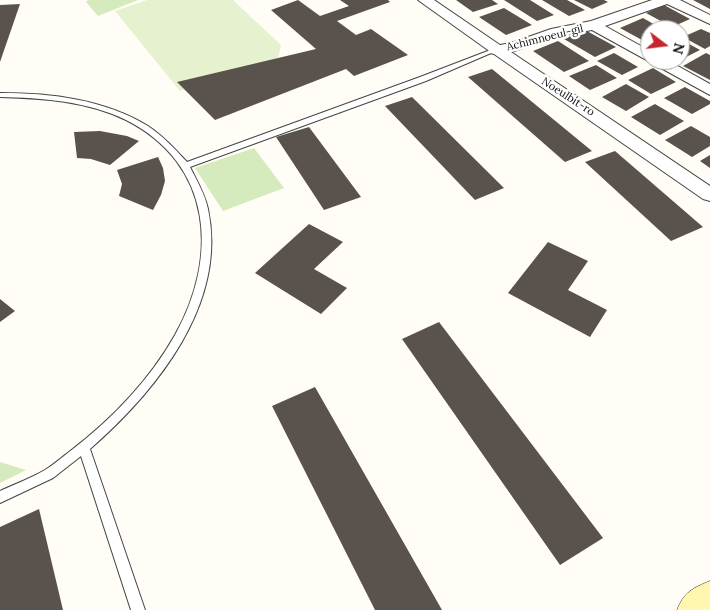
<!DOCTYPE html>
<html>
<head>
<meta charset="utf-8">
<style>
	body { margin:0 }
	#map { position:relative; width:710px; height:610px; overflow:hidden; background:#fffdf5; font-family:Lora,serif }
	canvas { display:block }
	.north { position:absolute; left:640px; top:20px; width:50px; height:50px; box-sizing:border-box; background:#fff; border:1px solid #a0a0a0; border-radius:50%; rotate:105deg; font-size:14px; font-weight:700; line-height:20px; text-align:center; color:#111 }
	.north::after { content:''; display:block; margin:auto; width:18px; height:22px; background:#c4262e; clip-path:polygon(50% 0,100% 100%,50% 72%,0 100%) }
</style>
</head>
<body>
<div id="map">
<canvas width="710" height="610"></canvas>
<div class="north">N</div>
</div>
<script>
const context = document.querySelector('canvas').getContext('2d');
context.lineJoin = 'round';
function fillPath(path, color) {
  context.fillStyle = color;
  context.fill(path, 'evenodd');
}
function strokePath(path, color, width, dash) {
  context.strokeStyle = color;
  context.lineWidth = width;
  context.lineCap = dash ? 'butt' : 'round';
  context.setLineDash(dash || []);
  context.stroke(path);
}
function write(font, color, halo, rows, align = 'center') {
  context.font = font + ' Lora,serif';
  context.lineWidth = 5;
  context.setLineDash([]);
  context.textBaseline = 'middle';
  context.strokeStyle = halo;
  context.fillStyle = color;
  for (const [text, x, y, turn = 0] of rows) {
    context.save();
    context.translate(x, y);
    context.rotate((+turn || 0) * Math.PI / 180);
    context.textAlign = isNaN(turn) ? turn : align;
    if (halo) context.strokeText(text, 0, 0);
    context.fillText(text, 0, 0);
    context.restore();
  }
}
fillPath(new Path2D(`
	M 88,0 L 138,0 L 98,16 L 86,2 Z
	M 254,148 L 284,188 L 223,211 L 195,168 Z
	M 0,462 L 26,470 L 0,483 Z`), '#d5ebbd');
fillPath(new Path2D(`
	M 147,0 L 233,0 L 281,45 L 278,58 L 180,91 L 115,11 Z`), '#e6f2cf');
fillPath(new Path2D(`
	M 298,0 L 320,16 L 349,6 L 340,0 L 388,0 L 390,2 L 337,21 L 356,35 L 371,29 L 408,55 L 354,76 L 346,69 L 215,120 L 177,82 L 316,49 L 271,10 Z
	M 456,0 L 492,0 L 498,4 L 473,12 Z
	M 504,0 L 530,0 L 554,15 L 537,21 Z
	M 542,0 L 567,0 L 585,10 L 569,16 Z
	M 574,0 L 604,0 L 608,2 L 592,9 Z
	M 693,0 L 710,0 L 710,9 Z
	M 20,4 L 0,62 L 0,5 Z
	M 664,5 L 690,19 L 672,27 L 646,13 Z
	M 504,8 L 532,25 L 506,35 L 479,17 Z
	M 643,18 L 664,30 L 650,30 L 650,37 L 642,40 L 620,28 Z
	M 701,29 L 710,33 L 710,46 L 705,49 L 683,37 Z
	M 585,30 L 616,47 L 595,57 L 564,39 Z
	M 680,39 L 700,50 L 680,60 Z
	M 558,41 L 589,61 L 564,72 L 533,51 Z
	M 614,53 L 638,67 L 622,75 L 597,61 Z
	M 706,53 L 710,55 L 710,80 L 683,66 Z
	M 596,65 L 617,78 L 590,90 L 569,76 Z
	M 653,68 L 676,82 L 651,94 L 628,80 Z
	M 492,69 L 592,151 L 565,162 L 468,77 Z
	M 626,84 L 649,97 L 626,111 L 602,97 Z
	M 685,87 L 710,101 L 710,104 L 692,114 L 664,98 Z
	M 412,97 L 504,188 L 475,200 L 385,106 Z
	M 655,104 L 684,121 L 660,135 L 631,117 Z
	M 691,126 L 710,137 L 710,146 L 692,157 L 665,140 Z
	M 309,127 L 361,197 L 324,210 L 276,137 Z
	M 100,131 L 127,136 L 139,141 L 110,165 L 91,159 L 77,158 L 74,132 Z
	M 615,151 L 703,227 L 671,241 L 585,162 Z
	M 710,155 L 710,168 L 700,161 Z
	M 158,157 L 163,168 L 165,181 L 161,195 L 153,210 L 119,196 L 122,184 L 117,170 Z
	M 309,224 L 343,242 L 314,269 L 347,288 L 321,314 L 255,273 Z
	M 548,242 L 588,261 L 568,290 L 607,310 L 590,337 L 508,293 Z
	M 0,299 L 15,311 L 0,322 Z
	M 439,322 L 603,538 L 560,565 L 402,339 Z
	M 315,387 L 442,610 L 375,610 L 272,406 Z
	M 39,509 L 63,610 L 0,610 L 0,527 Z`), '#5a524d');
const lane = new Path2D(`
	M 493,49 L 498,50 L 426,81 L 190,167 C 197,181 205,194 208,209 C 228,304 156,391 90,449 L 145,610 L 131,610 L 81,456 L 53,478 L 0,503 L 0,491 C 15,484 31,478 45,470 C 53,465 61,458 69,452 C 111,420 149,381 175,335 C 219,257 213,164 126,120 C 87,101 42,98 0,97 L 0,93 C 50,93 104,99 148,126 C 163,136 175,149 187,162 L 420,77 Z`);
const street = new Path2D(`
	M 418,0 L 434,0 L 500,45 L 511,43 L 551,29 L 591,21 L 652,0 L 680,0 L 710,15 L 710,24 L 667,4 L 605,26 L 650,51 L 650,60 L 667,60 L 710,84 L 710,95 L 592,30 L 559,36 L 511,52 L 710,186 L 710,201 L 703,199 L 494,54 L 490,53 L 488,50 Z`);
const secondary = new Path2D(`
	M 710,581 L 710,610 L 677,610 C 684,592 693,588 710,581 Z`);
strokePath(lane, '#444', 2);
strokePath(street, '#444', 2);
strokePath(secondary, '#333', 1);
fillPath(lane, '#fff');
fillPath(street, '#fff');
fillPath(secondary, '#fff6b0');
write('11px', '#111', '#fff', [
	["Achimnoeul-gil",545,38,-14],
	["Noeulbit-ro",568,97,33]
]);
</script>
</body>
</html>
